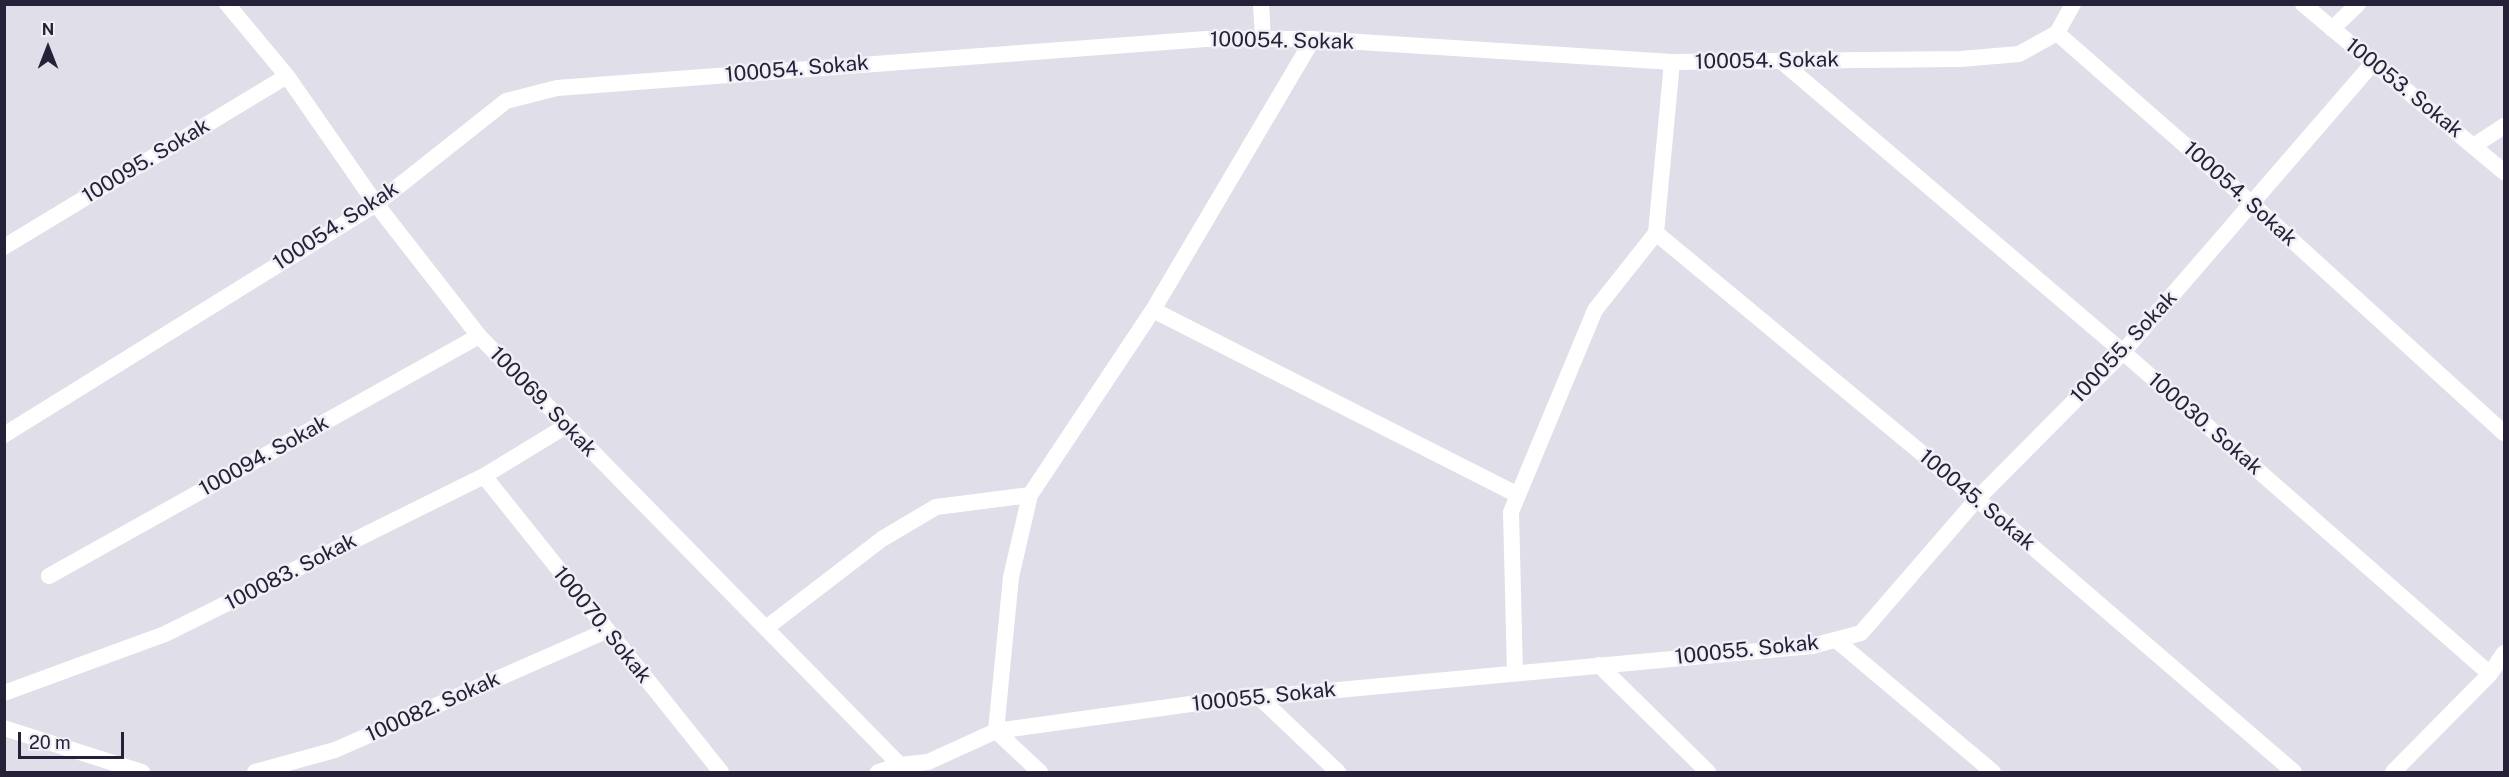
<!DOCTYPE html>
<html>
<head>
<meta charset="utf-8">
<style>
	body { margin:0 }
	#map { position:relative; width:2509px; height:777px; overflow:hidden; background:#dfdee9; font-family:"Public Sans",sans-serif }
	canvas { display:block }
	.frame { position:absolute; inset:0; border:6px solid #262138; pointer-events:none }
	.north { position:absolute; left:18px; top:18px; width:60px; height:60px; -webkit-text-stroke:4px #efeff6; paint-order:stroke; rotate:0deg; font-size:16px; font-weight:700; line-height:24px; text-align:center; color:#262138 }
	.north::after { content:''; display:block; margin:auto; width:21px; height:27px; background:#262138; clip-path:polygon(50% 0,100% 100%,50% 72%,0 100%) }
	.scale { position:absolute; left:18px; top:732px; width:106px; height:27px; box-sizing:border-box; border:3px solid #262138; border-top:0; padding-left:8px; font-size:18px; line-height:21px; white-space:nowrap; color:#262138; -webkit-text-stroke:4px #efeff6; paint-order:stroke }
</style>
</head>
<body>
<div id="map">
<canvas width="2509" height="777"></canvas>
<div class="frame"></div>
<div class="north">N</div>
<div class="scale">20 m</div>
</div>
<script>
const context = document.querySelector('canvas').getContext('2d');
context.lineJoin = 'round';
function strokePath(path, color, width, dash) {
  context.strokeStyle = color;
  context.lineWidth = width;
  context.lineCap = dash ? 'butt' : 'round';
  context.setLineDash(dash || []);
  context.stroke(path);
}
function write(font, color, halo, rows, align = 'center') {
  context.font = font + ' "Public Sans",sans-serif';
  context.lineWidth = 5;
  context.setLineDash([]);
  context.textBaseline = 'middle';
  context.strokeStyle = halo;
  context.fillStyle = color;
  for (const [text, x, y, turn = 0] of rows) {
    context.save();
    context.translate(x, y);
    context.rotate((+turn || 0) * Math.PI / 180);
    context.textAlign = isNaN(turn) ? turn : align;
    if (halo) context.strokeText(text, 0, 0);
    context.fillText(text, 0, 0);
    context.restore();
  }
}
strokePath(new Path2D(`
	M 227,4 L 287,76 L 376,204 L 479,336 L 900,765
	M 1261,4 L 1263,39
	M 2303,4 L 2504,172
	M 2332,29 L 2358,4
	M 2057,33 L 2251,203 L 2504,433
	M 2057,33 L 2073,4
	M 1781,61 L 2123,352 L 2490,674
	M 2475,145 L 2504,126
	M 1656,233 L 1977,499 L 2294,772
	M 4,247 L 287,76
	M 1153,310 L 1518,495
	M 4,435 L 376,204 L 506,101 L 557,88 L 1206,39 L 1313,39 L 1672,62 L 1961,59 L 2019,54 L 2057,33
	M 484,476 L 721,772
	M 49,576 L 479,336
	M 766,628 L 882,539 L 936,507 L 1030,495
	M 1836,640 L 1993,772
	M 1599,665 L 1708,772
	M 1515,673 L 1511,512 L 1595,310 L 1656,233 L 1672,62
	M 4,693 L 165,634 L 484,476 L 566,426
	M 1259,697 L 1338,772
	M 4,728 L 142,772
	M 255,772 L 335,750 L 606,631
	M 878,772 L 900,765 L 928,762 L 996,731 L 1198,703 L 1812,646 L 1861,633 L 1977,499 L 2123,352 L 2373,63
	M 1040,772 L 996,731 L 1011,577 L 1030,495 L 1153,310 L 1313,39
	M 2393,772 L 2490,674 L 2504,653`), '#fff', 16);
write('21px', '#262138', '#efeff6', [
	["100054. Sokak",1282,41,1],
	["100054. Sokak",1767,61,-1],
	["100054. Sokak",797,69,-5],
	["100053. Sokak",2404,88,39],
	["100095. Sokak",146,161,-31],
	["100054. Sokak",2240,194,42],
	["100054. Sokak",336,226,-33],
	["100055. Sokak",2124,347,-47],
	["100069. Sokak",543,402,46],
	["100030. Sokak",2205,424,41],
	["100094. Sokak",264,456,-29],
	["100045. Sokak",1977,500,40],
	["100083. Sokak",291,572,-27],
	["100070. Sokak",602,625,51],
	["100055. Sokak",1747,650,-6],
	["100055. Sokak",1264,697,-6],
	["100082. Sokak",433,707,-24]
]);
</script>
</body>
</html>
